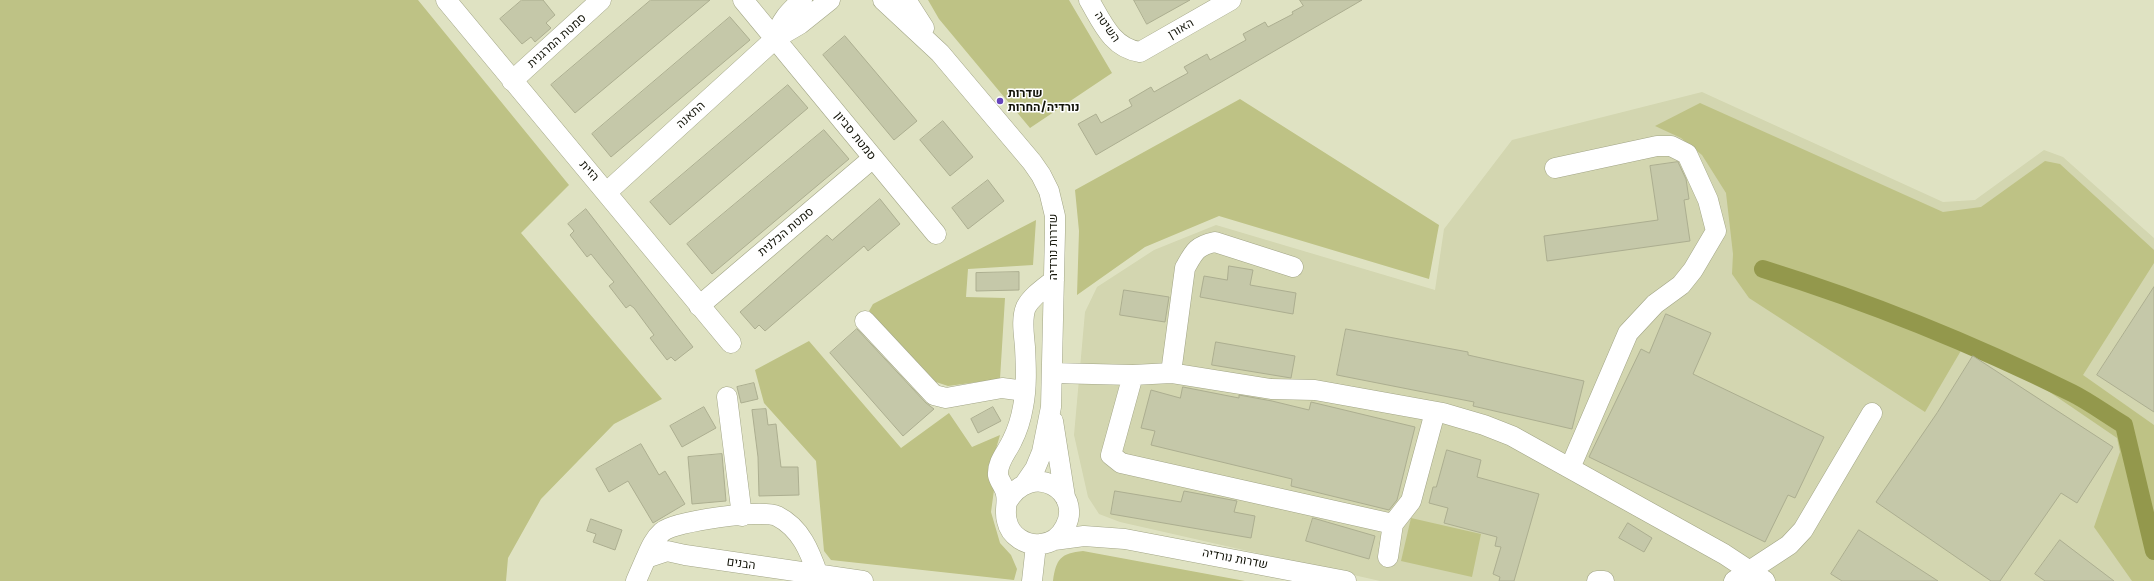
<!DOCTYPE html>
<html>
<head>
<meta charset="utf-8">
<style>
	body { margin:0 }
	canvas { display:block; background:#dfe2c2 }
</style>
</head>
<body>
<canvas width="2154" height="581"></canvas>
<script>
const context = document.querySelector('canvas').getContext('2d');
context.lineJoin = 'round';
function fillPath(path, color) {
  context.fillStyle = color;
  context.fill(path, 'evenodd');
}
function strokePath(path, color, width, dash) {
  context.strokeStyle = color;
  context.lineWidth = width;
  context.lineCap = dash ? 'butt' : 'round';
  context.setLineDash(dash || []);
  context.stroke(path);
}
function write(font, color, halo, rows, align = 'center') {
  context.font = font + ' "Fira Sans",Heebo,sans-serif';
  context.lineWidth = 3;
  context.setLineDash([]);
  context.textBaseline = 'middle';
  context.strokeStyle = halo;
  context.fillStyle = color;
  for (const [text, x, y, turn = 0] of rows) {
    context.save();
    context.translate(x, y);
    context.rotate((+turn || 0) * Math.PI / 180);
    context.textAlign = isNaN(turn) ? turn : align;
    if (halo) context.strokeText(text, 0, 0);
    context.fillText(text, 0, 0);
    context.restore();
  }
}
fillPath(new Path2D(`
	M 1702,92 L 1943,202 L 1975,200 L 2044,150 L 2063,157 L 2154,238 L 2154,581 L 1380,581 L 1120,522 L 1099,514 L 1088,497 L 1074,435 L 1085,312 L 1097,287 L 1154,250 L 1216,225 L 1435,290 L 1444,229 L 1512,140 Z`), '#d3d6b0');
fillPath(new Path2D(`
	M 0,0 L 418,0 L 569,185 L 521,233 L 662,399 L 614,424 L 541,499 L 508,558 L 506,581 L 0,581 Z
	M 928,0 L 1069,0 L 1112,73 L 1030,128 L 939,19 Z
	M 1240,99 L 1439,225 L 1429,279 L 1219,216 L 1145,247 L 1077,295 L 1079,231 L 1075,190 Z
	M 1700,103 L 1943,212 L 1981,207 L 2045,161 L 2060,164 L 2154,250 L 2154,263 L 2083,375 L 2154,425 L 2154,581 L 2132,581 L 2094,527 L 2120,452 L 2117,438 L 1969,337 L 1925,412 L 1749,298 L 1732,274 L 1733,254 L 1726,193 L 1702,155 L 1681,138 L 1655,126 Z
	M 1036,220 L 1033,265 L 968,269 L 966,297 L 1005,298 L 1000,379 L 948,386 L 936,382 L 869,311 L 873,304 Z
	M 809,341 L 901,448 L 949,413 L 972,447 L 1000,435 L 991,466 L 994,490 L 991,512 L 1000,543 L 1011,555 L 1017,569 L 1014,580 L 831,560 L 824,551 L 816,461 L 764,403 L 755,370 Z
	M 1411,518 L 1481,534 L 1472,577 L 1401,561 Z
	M 1083,551 L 1245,581 L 1053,581 C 1056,559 1061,553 1083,551 Z`), '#bec285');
strokePath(new Path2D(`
	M 1763,269 C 1869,302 1973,344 2072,393 C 2090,402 2107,415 2124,425 L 2154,551`), '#93984c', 18);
const building = new Path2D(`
	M 522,0 L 543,0 L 555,15 L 546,23 L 551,28 L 535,42 L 531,37 L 522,44 L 500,19 Z
	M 651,0 L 710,0 L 575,113 L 551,85 Z
	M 1134,0 L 1190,0 L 1147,24 Z
	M 1300,0 L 1362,0 L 1096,155 L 1078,124 L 1096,114 L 1101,123 L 1132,106 L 1129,100 L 1151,87 L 1154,92 L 1177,79 L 1188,73 L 1184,67 L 1207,54 L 1210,60 L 1246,40 L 1243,34 L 1265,22 L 1268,27 L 1293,14 L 1292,12 L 1303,6 Z
	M 730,17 L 750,40 L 611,157 L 592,134 Z
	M 845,36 L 917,121 L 894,140 L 823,55 Z
	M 788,85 L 808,108 L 670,225 L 650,202 Z
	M 943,121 L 973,157 L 950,176 L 920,140 Z
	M 824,130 L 849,159 L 712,274 L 687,244 Z
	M 1678,162 L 1686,179 L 1689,199 L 1684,200 L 1690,241 L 1547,261 L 1544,236 L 1658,220 L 1650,166 Z
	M 988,180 L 1004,201 L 968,229 L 952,208 Z
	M 880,199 L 900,224 L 868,251 L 864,246 L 765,331 L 759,325 L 755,329 L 740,312 L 827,235 L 832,240 Z
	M 586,209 L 693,347 L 675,361 L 671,357 L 667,360 L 650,338 L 654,335 L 634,308 L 630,305 L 626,308 L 609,286 L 614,282 L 607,274 L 591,254 L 587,257 L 570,235 L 574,231 L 568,224 Z
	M 1229,266 L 1253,270 L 1250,285 L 1296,293 L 1293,314 L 1200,297 L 1204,276 L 1227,280 Z
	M 1019,272 L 1019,290 L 976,291 L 976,273 Z
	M 2154,287 L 2154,412 L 2097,375 Z
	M 1124,290 L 1169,297 L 1165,322 L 1120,315 Z
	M 1666,314 L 1711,333 L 1693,374 L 1824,437 L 1795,498 L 1788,495 L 1765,542 L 1589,457 L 1641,349 L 1649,353 Z
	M 857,329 L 926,403 L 934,409 L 903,436 L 830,353 Z
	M 1346,329 L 1468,352 L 1468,355 L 1584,381 L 1572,429 L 1473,406 L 1474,402 L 1337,375 Z
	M 1216,342 L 1295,356 L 1291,378 L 1212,365 Z
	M 1973,356 L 2113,447 L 2077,503 L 2061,493 L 2000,581 L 1991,581 L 1876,502 L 1937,413 Z
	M 754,383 L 758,399 L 741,403 L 737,387 Z
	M 1183,387 L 1239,398 L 1239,395 L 1272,401 L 1309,410 L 1311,402 L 1415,427 L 1397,500 L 1389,510 L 1291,486 L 1292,479 L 1151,445 L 1155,431 L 1141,428 L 1151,390 L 1180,398 Z
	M 704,407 L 716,428 L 682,447 L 670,426 Z
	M 993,407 L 1001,421 L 978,433 L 971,419 Z
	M 766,409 L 768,425 L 776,424 L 781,467 L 798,467 L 799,495 L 759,496 L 758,457 L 752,410 Z
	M 641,444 L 659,475 L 665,471 L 685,504 L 653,523 L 628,481 L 609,492 L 596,469 Z
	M 1447,450 L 1481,460 L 1477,477 L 1539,494 L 1514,581 L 1499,581 L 1500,577 L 1493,574 L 1501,547 L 1495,546 L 1497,537 L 1444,523 L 1448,508 L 1429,503 L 1433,487 L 1436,487 Z
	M 722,454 L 726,501 L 692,504 L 688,457 Z
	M 1115,491 L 1181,502 L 1184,491 L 1237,501 L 1234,512 L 1255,516 L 1251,538 L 1111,514 Z
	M 1313,518 L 1375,536 L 1369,559 L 1306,541 Z
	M 591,519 L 622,530 L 615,550 L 593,542 L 596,534 L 587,531 Z
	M 1628,523 L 1652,538 L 1644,552 L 1619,538 Z
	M 1859,530 L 1938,581 L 1842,581 L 1831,574 Z
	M 2060,540 L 2114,581 L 2045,581 L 2035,574 Z`);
fillPath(building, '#c5c8a9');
strokePath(building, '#acae90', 1);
const minor = new Path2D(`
	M 446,0 L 731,343
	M 743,0 L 936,234
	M 883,0 L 940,53 L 1032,162 L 1041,175 L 1049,191 L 1055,216 L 1055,232 L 1051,407 L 1042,452 L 1035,469 L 1024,485
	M 906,0 L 924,28
	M 1089,0 C 1102,22 1112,48 1140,52 L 1231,0
	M 776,38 C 780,21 789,12 802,0
	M 512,81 L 601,0
	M 1555,168 L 1657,146 L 1671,146 L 1687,154 L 1708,200 L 1716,231 L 1693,270 L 1681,285 L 1655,304 L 1628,333 L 1570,468
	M 607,192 L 776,38 L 800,24 L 830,0
	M 699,306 L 873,158
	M 865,321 L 934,395 L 946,398 L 1002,388 L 1025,391
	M 1052,373 L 1133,375 L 1171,373 L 1271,389 L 1315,390 L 1443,413 L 1484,425 L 1512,436 L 1724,554 L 1765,581
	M 1171,373 L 1185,268 C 1194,252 1196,246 1215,242 L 1293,267
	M 1133,375 L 1111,455 L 1121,463 L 1393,524
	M 727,397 L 742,516
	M 1053,421 L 1065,497
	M 1007,502 C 1032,459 1084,492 1065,527 C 1060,537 1052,543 1041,544 C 1026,546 1010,536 1007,521 C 1004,512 1008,503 1006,494 C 1005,487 999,481 998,475 C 997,462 1007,452 1012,441 C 1017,431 1021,419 1023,407 C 1027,387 1026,367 1025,347 C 1024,334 1021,319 1026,307 C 1032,296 1044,288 1054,280
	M 1054,540 L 1084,536 L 1125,539 L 1346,581
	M 1388,557 L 1393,524 L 1411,501 L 1435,412
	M 646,558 C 650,549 654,539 662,532 C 675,521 762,509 777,516 C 801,528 810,552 818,575
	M 636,581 L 646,558 L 667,551 L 685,555 L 863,581
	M 1032,581 L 1036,545
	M 1597,581 L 1604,581
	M 1734,581 L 1789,545 L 1803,530 L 1872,413`);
strokePath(minor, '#a2a586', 21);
strokePath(minor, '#fff', 20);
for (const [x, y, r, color] of [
	[1000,101,4,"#6644bc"]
]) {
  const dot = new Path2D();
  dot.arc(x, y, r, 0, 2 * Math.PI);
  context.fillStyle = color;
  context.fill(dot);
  strokePath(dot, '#fff', 1.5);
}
write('12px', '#121308', '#fff', [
	["השיטה",1107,27,55],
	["האורן",1181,29,-30],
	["סמטת המרגנית",557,41,-42],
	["התאנה",691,115,-42],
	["סמטת סביון",855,136,51],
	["הזית",589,171,49],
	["סמטת הכלנית",786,232,-40],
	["שדרות נורדיה",1054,247,-90],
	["שדרות נורדיה",1235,559,11],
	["הבנים",741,564,8]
]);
write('bold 12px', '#121308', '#fff', [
	["שדרות",1008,94],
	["נורדיה/החרות",1008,108]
], 'left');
</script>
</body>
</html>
